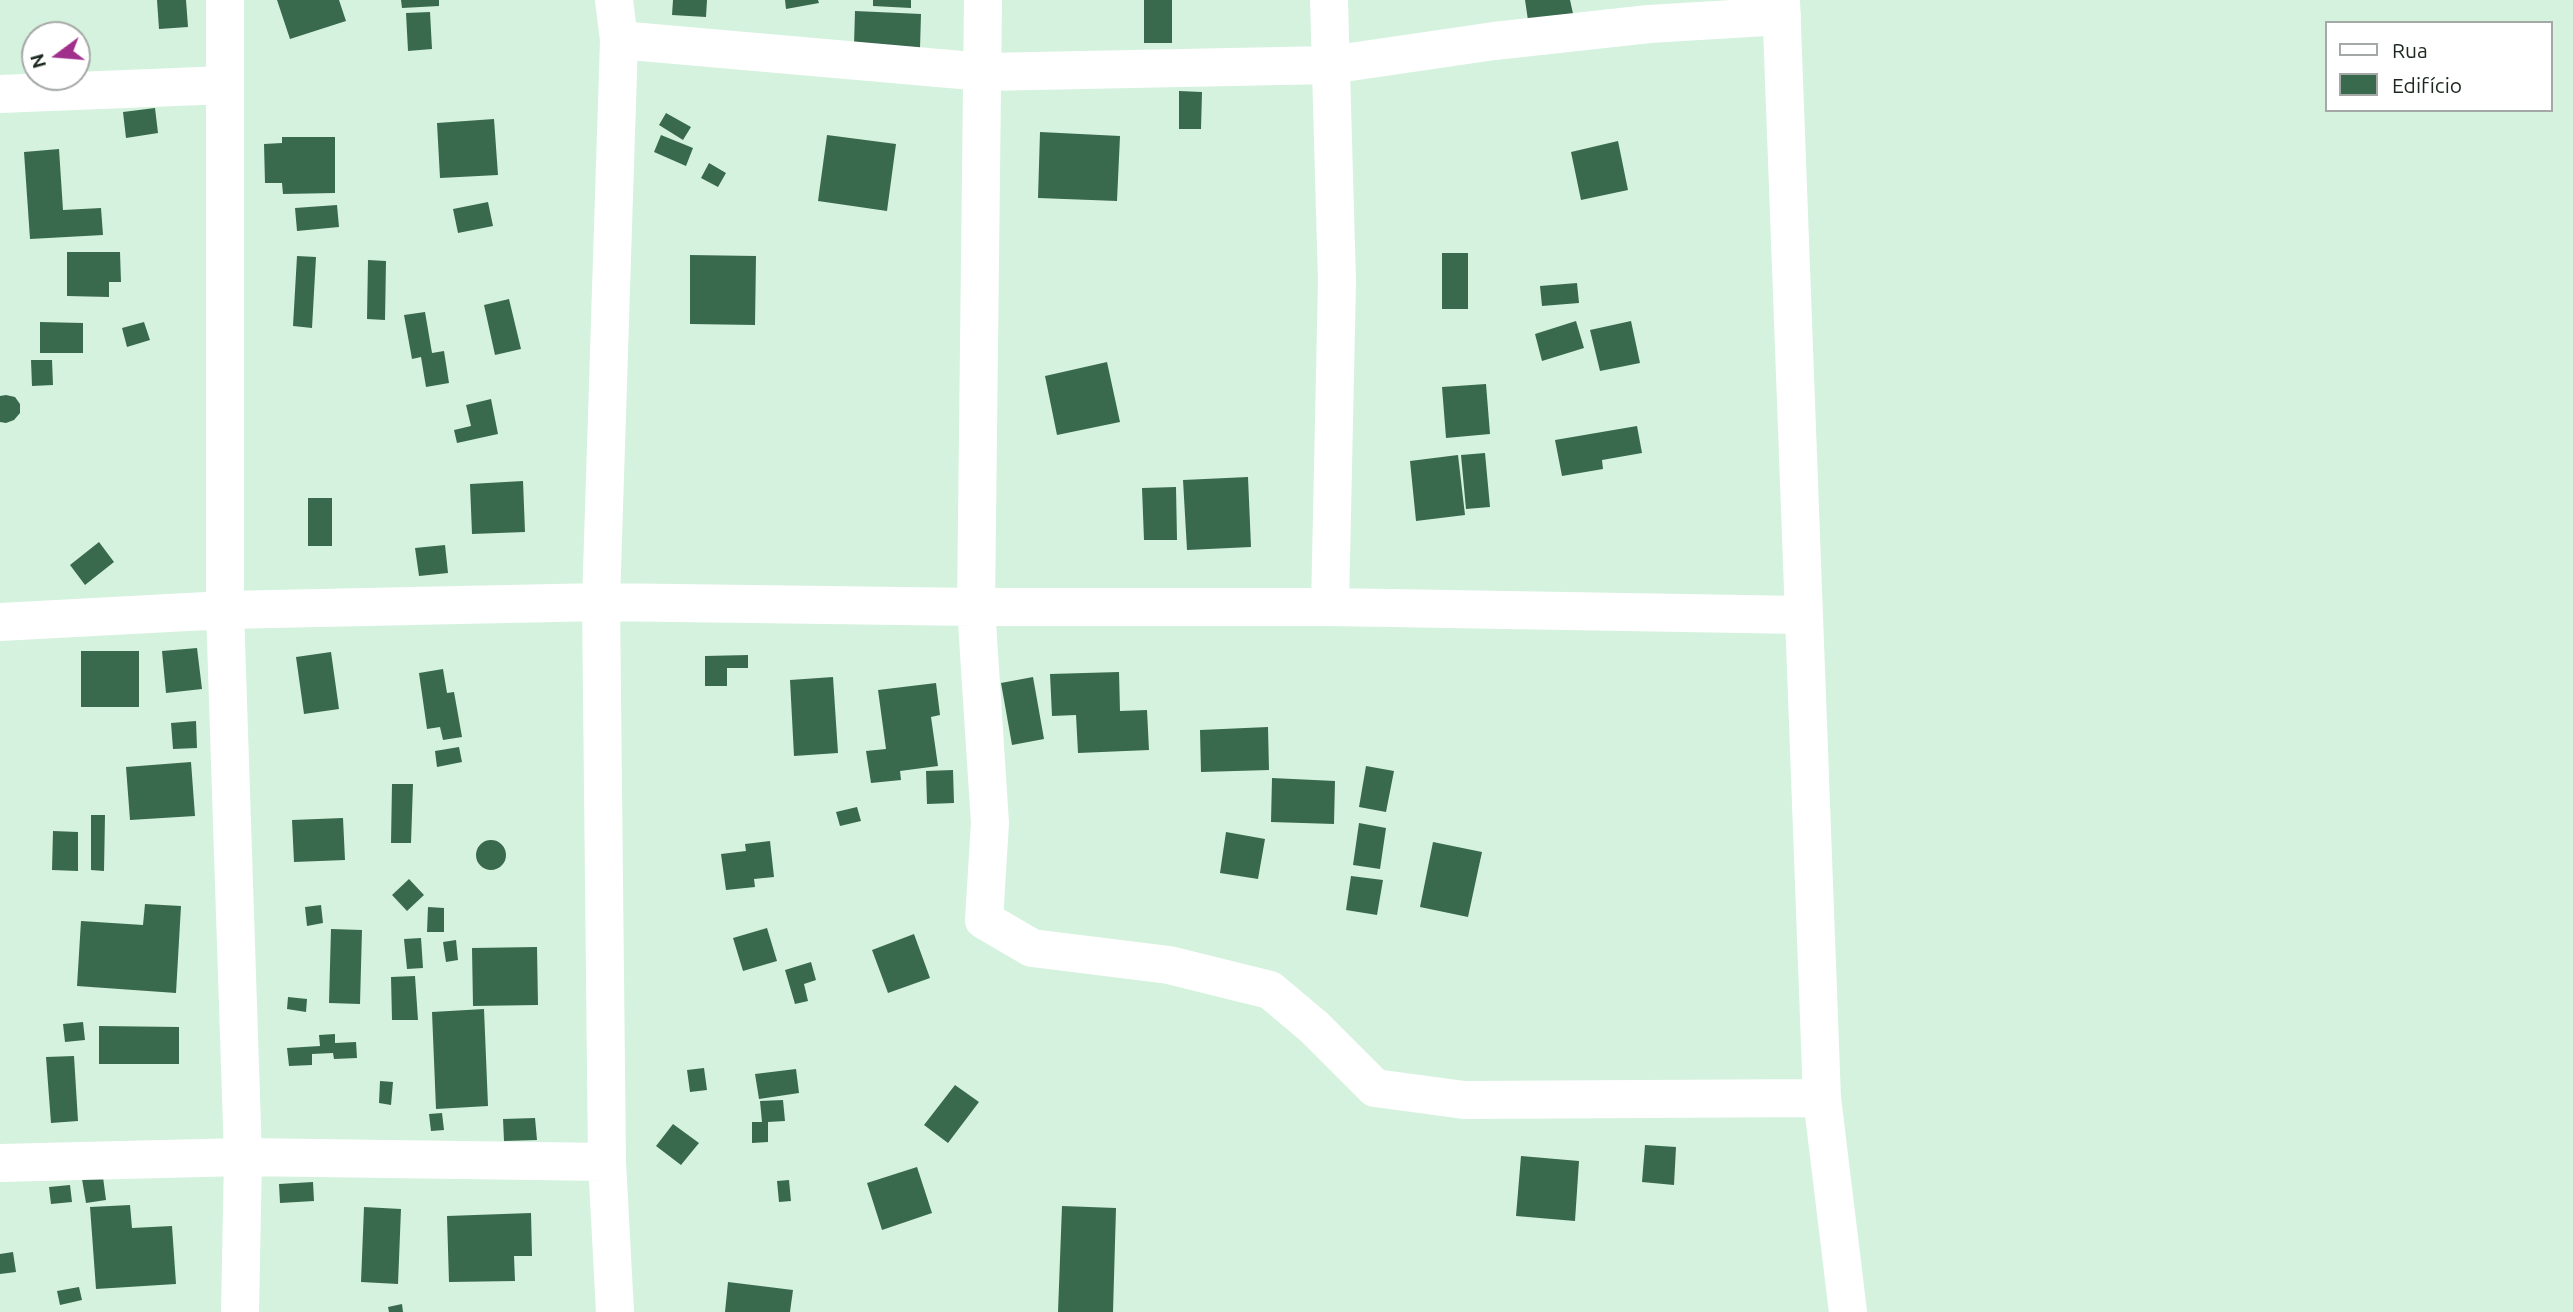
<!DOCTYPE html>
<html>
<head>
<meta charset="utf-8">
<style>
	body { margin:0 }
	#map { position:relative; width:2573px; height:1312px; overflow:hidden; background:#d5f2de; font-family:Ubuntu,sans-serif }
	canvas { display:block }
	.legend { position:absolute; left:2325px; top:21px; width:228px; height:91px; box-sizing:border-box; background:#fff; border:2px solid #a5a9a6; margin:0; padding:9px 12px; list-style:none; font-size:21px; color:#1d2820 }
	.legend li { display:flex; align-items:center; gap:14px; height:35px }
	.legend b { width:35px; border:2px solid #a5a9a6 }
	.north { position:absolute; left:21px; top:21px; width:70px; height:70px; box-sizing:border-box; background:#fff; border:2px solid #a5a9a6; border-radius:50%; rotate:254deg; font-size:19px; font-weight:700; line-height:28px; text-align:center; color:#1d2820 }
	.north::after { content:''; display:block; margin:auto; width:24px; height:32px; background:#a1308d; clip-path:polygon(50% 0,100% 100%,50% 72%,0 100%) }
</style>
</head>
<body>
<div id="map">
<canvas width="2573" height="1312"></canvas>
<ul class="legend">
<li><b style="height:9px;background:#fff"></b>Rua</li>
<li><b style="height:19px;background:#3a6a4d"></b>Edifício</li>
</ul>
<div class="north">N</div>
</div>
<script>
const context = document.querySelector('canvas').getContext('2d');
context.lineJoin = 'round';
function fillPath(path, color) {
  context.fillStyle = color;
  context.fill(path, 'evenodd');
}
function strokePath(path, color, width, dash) {
  context.strokeStyle = color;
  context.lineWidth = width;
  context.lineCap = dash ? 'butt' : 'round';
  context.setLineDash(dash || []);
  context.stroke(path);
}
fillPath(new Path2D(`
	M 157,0 L 186,0 L 188,27 L 159,29 Z
	M 277,0 L 339,0 L 346,21 L 290,39 Z
	M 401,0 L 439,0 L 439,6 L 402,8 Z
	M 673,0 L 707,0 L 706,17 L 672,15 Z
	M 785,0 L 818,0 L 819,3 L 786,9 Z
	M 873,0 L 911,0 L 911,8 L 873,6 Z
	M 1144,0 L 1172,0 L 1172,43 L 1144,43 Z
	M 1525,0 L 1570,0 L 1574,18 L 1529,27 Z
	M 855,11 L 921,14 L 920,48 L 854,45 Z
	M 430,12 L 432,49 L 408,51 L 406,13 Z
	M 1179,91 L 1202,92 L 1201,129 L 1179,129 Z
	M 155,108 L 158,133 L 126,138 L 123,112 Z
	M 666,113 L 691,127 L 683,140 L 659,125 Z
	M 494,119 L 498,175 L 440,178 L 437,123 Z
	M 1040,132 L 1120,136 L 1117,201 L 1038,198 Z
	M 661,135 L 693,148 L 686,166 L 654,152 Z
	M 827,135 L 896,144 L 887,211 L 818,201 Z
	M 282,137 L 335,137 L 335,193 L 283,194 L 282,183 L 265,183 L 264,144 L 282,143 Z
	M 1618,141 L 1628,190 L 1581,200 L 1571,152 Z
	M 59,149 L 63,210 L 101,208 L 103,235 L 30,239 L 24,152 Z
	M 709,163 L 726,173 L 718,187 L 701,178 Z
	M 488,202 L 493,226 L 458,233 L 453,209 Z
	M 337,205 L 339,227 L 297,231 L 295,208 Z
	M 67,252 L 120,252 L 121,282 L 109,282 L 109,297 L 67,296 Z
	M 1442,253 L 1468,253 L 1468,309 L 1442,309 Z
	M 690,255 L 756,256 L 755,325 L 690,324 Z
	M 297,256 L 316,257 L 312,328 L 293,326 Z
	M 368,260 L 386,261 L 385,320 L 367,319 Z
	M 1577,283 L 1579,303 L 1542,306 L 1540,286 Z
	M 509,299 L 521,349 L 495,355 L 484,305 Z
	M 425,312 L 432,353 L 444,351 L 449,383 L 426,387 L 421,357 L 412,359 L 404,315 Z
	M 1576,321 L 1584,348 L 1542,361 L 1535,334 Z
	M 1631,321 L 1640,363 L 1600,371 L 1590,330 Z
	M 40,322 L 83,323 L 83,353 L 40,353 Z
	M 144,322 L 150,340 L 127,347 L 122,328 Z
	M 31,360 L 52,360 L 53,385 L 32,386 Z
	M 1107,362 L 1120,422 L 1057,435 L 1045,376 Z
	M 1486,384 L 1490,434 L 1446,438 L 1442,387 Z
	M 6,395 L 15,397 L 20,404 L 20,413 L 14,420 L 6,423 L 0,422 L 0,396 Z
	M 491,399 L 498,434 L 457,443 L 454,430 L 471,426 L 466,405 Z
	M 1637,426 L 1642,453 L 1602,460 L 1603,469 L 1562,476 L 1555,440 Z
	M 1485,453 L 1490,507 L 1466,509 L 1461,455 Z
	M 1458,455 L 1465,515 L 1416,521 L 1410,461 Z
	M 1248,477 L 1251,547 L 1187,550 L 1183,480 Z
	M 523,481 L 525,532 L 472,534 L 470,484 Z
	M 1176,487 L 1177,540 L 1144,540 L 1142,488 Z
	M 308,498 L 332,498 L 332,546 L 308,546 Z
	M 99,542 L 114,562 L 85,585 L 70,565 Z
	M 445,545 L 448,573 L 419,576 L 415,548 Z
	M 197,648 L 202,689 L 166,693 L 162,651 Z
	M 81,651 L 139,651 L 139,707 L 81,707 Z
	M 331,652 L 339,709 L 304,714 L 296,657 Z
	M 748,655 L 748,668 L 727,668 L 727,686 L 705,686 L 705,656 Z
	M 443,669 L 447,693 L 454,692 L 462,737 L 443,740 L 440,727 L 427,729 L 419,673 Z
	M 1119,672 L 1120,711 L 1147,710 L 1149,750 L 1078,753 L 1076,715 L 1052,716 L 1050,674 Z
	M 833,677 L 838,753 L 794,756 L 790,680 Z
	M 1033,677 L 1044,739 L 1012,745 L 1001,683 Z
	M 936,683 L 940,715 L 931,717 L 938,766 L 900,771 L 901,780 L 871,783 L 866,751 L 886,749 L 878,690 Z
	M 196,721 L 197,748 L 173,749 L 171,723 Z
	M 1268,727 L 1269,770 L 1201,772 L 1200,730 Z
	M 459,747 L 462,762 L 437,767 L 435,751 Z
	M 191,762 L 195,816 L 130,820 L 126,767 Z
	M 1366,766 L 1394,771 L 1386,812 L 1359,807 Z
	M 953,770 L 954,803 L 927,804 L 926,771 Z
	M 1272,778 L 1335,781 L 1334,824 L 1271,822 Z
	M 392,784 L 413,784 L 411,843 L 391,843 Z
	M 857,807 L 861,821 L 840,826 L 836,812 Z
	M 91,815 L 105,815 L 104,871 L 91,870 Z
	M 343,818 L 345,860 L 294,862 L 292,820 Z
	M 1359,823 L 1386,828 L 1380,869 L 1353,865 Z
	M 53,831 L 78,832 L 78,871 L 52,870 Z
	M 1226,832 L 1265,839 L 1258,879 L 1220,873 Z
	M476 855a15 15 0 1 1 30 0a15 15 0 1 1-30 0Z
	M 770,841 L 774,877 L 754,879 L 755,887 L 726,890 L 721,854 L 746,851 L 745,844 Z
	M 1433,842 L 1482,852 L 1468,917 L 1420,907 Z
	M 1351,876 L 1383,880 L 1377,915 L 1346,910 Z
	M 409,879 L 424,895 L 407,911 L 392,895 Z
	M 145,904 L 181,906 L 176,993 L 77,986 L 81,921 L 143,925 Z
	M 321,905 L 323,923 L 307,926 L 305,907 Z
	M 428,907 L 444,908 L 444,932 L 427,932 Z
	M 767,928 L 777,961 L 743,971 L 733,938 Z
	M 331,929 L 362,930 L 360,1004 L 329,1003 Z
	M 914,934 L 930,978 L 888,993 L 872,950 Z
	M 421,938 L 423,968 L 407,969 L 404,939 Z
	M 456,940 L 458,960 L 446,962 L 443,942 Z
	M 537,947 L 538,1005 L 473,1006 L 472,948 Z
	M 811,962 L 816,980 L 804,984 L 808,1001 L 795,1004 L 785,970 Z
	M 415,976 L 418,1020 L 392,1020 L 391,977 Z
	M 288,997 L 307,999 L 306,1012 L 287,1009 Z
	M 484,1009 L 488,1106 L 436,1109 L 432,1012 Z
	M 83,1022 L 85,1040 L 65,1042 L 63,1024 Z
	M 99,1026 L 179,1027 L 179,1064 L 99,1064 Z
	M 335,1034 L 335,1043 L 356,1042 L 357,1058 L 334,1059 L 333,1053 L 312,1054 L 312,1065 L 289,1066 L 287,1048 L 320,1046 L 319,1035 Z
	M 74,1056 L 78,1121 L 51,1123 L 46,1057 Z
	M 704,1068 L 707,1090 L 690,1092 L 687,1070 Z
	M 796,1069 L 799,1093 L 759,1099 L 755,1074 Z
	M 380,1081 L 393,1082 L 391,1105 L 379,1103 Z
	M 955,1085 L 979,1102 L 948,1143 L 924,1125 Z
	M 783,1100 L 785,1121 L 768,1122 L 768,1142 L 752,1143 L 752,1122 L 762,1122 L 760,1101 Z
	M 442,1113 L 444,1130 L 431,1131 L 429,1114 Z
	M 535,1118 L 537,1140 L 504,1141 L 503,1119 Z
	M 673,1124 L 699,1143 L 681,1165 L 656,1146 Z
	M 1645,1145 L 1676,1147 L 1674,1185 L 1642,1182 Z
	M 1521,1156 L 1579,1161 L 1575,1221 L 1516,1216 Z
	M 917,1167 L 932,1213 L 882,1230 L 867,1183 Z
	M 103,1177 L 106,1200 L 86,1203 L 82,1179 Z
	M 789,1180 L 791,1201 L 779,1202 L 777,1181 Z
	M 313,1182 L 314,1201 L 280,1203 L 279,1184 Z
	M 70,1185 L 72,1202 L 51,1204 L 49,1187 Z
	M 130,1205 L 132,1228 L 172,1226 L 176,1284 L 96,1289 L 90,1207 Z
	M 1062,1206 L 1116,1208 L 1113,1312 L 1058,1312 Z
	M 364,1207 L 401,1209 L 398,1284 L 361,1282 Z
	M 531,1213 L 532,1256 L 514,1256 L 515,1281 L 449,1282 L 447,1216 Z
	M 13,1252 L 16,1272 L 0,1274 L 0,1254 Z
	M 728,1282 L 793,1290 L 790,1312 L 725,1312 Z
	M 79,1287 L 82,1300 L 60,1305 L 57,1291 Z
	M 402,1304 L 403,1312 L 389,1312 L 388,1307 Z`), '#3a6a4d');
strokePath(new Path2D(`
	M 225,0 L 225,610 L 243,1157 L 240,1312
	M 614,0 L 619,40 L 601,602 L 607,1162 L 615,1312
	M 983,0 L 976,607 L 990,823 L 984,920 L 1032,948 L 1169,965 L 1270,990 L 1314,1027 L 1375,1088 L 1464,1100 L 1822,1098
	M 1329,0 L 1337,281 L 1330,607
	M 1781,0 L 1822,1098 L 1848,1312
	M 619,40 L 984,72 L 1330,65 L 1494,41 L 1649,24 L 1782,16
	M 0,94 L 225,85
	M 0,622 L 225,610 L 601,602 L 976,607 L 1330,607 L 1802,615
	M 0,1163 L 243,1157 L 607,1162`), '#fff', 38);
</script>
</body>
</html>
